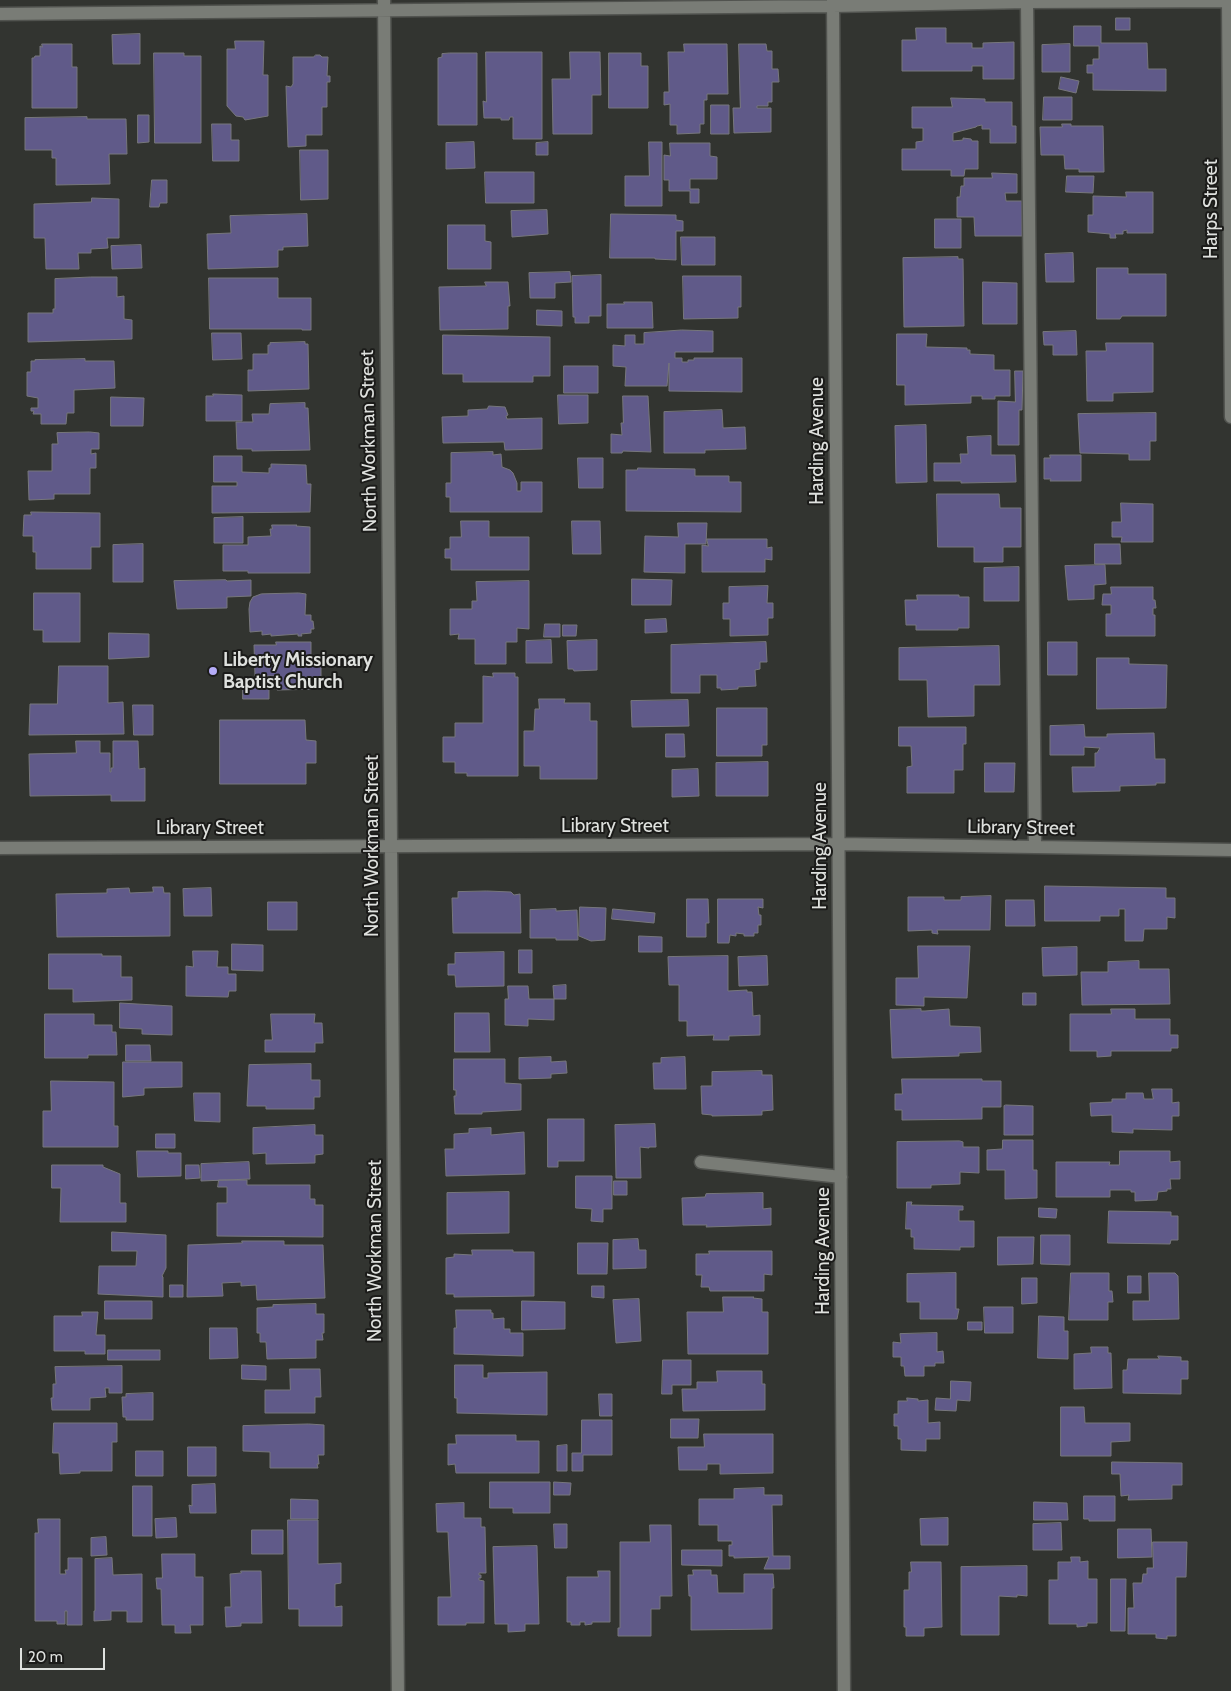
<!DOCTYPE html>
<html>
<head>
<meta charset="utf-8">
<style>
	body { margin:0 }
	#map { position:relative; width:1231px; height:1691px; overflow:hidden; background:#323430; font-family:Cabin,sans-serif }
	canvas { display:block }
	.scale { position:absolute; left:20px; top:1648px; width:85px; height:22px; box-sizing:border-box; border:2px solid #dfe1de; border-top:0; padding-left:6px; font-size:15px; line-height:18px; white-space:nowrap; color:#dfe1de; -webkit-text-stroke:4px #1b1b19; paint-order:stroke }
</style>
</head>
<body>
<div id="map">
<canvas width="1231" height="1691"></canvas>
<div class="scale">20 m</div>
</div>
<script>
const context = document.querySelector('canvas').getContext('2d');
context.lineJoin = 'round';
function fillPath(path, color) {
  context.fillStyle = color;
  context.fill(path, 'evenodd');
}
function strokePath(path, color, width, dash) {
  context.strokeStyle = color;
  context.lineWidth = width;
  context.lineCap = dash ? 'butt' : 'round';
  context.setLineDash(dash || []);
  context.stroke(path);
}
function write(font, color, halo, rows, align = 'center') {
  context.font = font + ' Cabin,sans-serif';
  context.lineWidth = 4;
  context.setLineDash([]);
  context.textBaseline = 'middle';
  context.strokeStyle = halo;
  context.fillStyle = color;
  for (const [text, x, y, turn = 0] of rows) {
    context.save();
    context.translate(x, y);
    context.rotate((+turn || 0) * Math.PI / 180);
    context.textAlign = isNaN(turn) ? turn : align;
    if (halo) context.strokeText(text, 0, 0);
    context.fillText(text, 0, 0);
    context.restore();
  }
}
const building = new Path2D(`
	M 1116,18 L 1130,18 L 1130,30 L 1116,30 Z
	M 1074,26 L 1101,26 L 1101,43 L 1147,43 L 1148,69 L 1166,69 L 1166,91 L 1093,90 L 1093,73 L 1087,73 L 1087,65 L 1093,65 L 1093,59 L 1099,59 L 1099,46 L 1074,46 Z
	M 916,28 L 946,28 L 946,43 L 972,43 L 972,48 L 983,48 L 983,43 L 1014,42 L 1014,79 L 983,79 L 983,66 L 972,66 L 972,71 L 902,71 L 902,40 L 916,40 Z
	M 140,34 L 140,64 L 113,64 L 112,35 Z
	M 235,41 L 264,41 L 263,75 L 268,75 L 268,116 L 245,120 L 243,117 L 236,116 L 227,106 L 227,49 L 235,49 Z
	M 42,44 L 72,44 L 72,67 L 77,67 L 77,108 L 32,108 L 32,58 L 34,58 L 35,56 L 40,56 L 40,46 L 42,47 Z
	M 684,44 L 727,44 L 728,94 L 707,94 L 707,100 L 704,100 L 704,124 L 700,124 L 700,133 L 677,134 L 677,125 L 670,125 L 670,104 L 664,105 L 664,92 L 669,92 L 668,52 L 684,52 Z
	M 739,44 L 766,44 L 767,51 L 772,51 L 772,69 L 778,69 L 779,82 L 772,82 L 772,102 L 768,102 L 768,106 L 757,106 L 757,108 L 771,108 L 771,132 L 734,133 L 733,108 L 740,108 Z
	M 1070,44 L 1070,72 L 1042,72 L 1042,45 Z
	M 486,52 L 542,52 L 542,139 L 513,139 L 513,117 L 510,117 L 509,120 L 501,120 L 501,118 L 484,118 L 483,101 L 486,102 Z
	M 570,52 L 600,52 L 601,95 L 592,95 L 592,134 L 553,134 L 552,79 L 570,79 Z
	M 154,53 L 184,53 L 184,56 L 201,56 L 201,143 L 155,143 Z
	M 450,53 L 477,53 L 477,125 L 438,125 L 438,58 L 442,57 L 442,54 Z
	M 609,53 L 641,53 L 641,66 L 648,66 L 648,108 L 609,108 Z
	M 316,55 L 320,55 L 322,57 L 328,57 L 327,76 L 330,76 L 330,82 L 327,82 L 327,107 L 322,107 L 322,135 L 306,135 L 306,146 L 288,147 L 286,86 L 291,87 L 293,84 L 293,57 L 313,57 Z
	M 1061,77 L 1079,81 L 1076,93 L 1059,89 Z
	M 1044,97 L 1072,97 L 1072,120 L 1043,120 Z
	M 951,98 L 985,99 L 985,102 L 1012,102 L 1012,126 L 1016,126 L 1016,143 L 990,143 L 990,129 L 982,129 L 982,125 L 977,126 L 976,127 L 953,133 L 953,141 L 963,140 L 963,138 L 971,139 L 972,141 L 978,141 L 978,169 L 965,169 L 964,176 L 951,176 L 951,170 L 902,170 L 902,149 L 916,149 L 916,142 L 923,141 L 923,128 L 912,128 L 912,107 L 952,107 Z
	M 711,105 L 729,105 L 729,134 L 711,134 Z
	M 138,115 L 149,115 L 149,142 L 138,143 Z
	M 87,117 L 87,119 L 126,119 L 127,154 L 109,154 L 110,184 L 56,185 L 56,158 L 52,158 L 52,150 L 25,150 L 25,118 Z
	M 212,124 L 231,124 L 231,140 L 239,140 L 239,161 L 213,161 Z
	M 1062,124 L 1071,124 L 1071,126 L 1103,126 L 1104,172 L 1079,172 L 1079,169 L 1065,169 L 1064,155 L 1041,155 L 1040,127 L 1062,127 Z
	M 474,142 L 475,168 L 446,169 L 446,143 Z
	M 548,142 L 548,155 L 536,155 L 536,143 Z
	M 649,142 L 662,142 L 662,206 L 625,206 L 625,176 L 649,176 Z
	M 670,143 L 710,143 L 710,156 L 717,157 L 717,179 L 690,179 L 690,189 L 699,189 L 699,203 L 690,203 L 690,191 L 669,191 L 669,180 L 664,180 L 664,155 L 670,156 Z
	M 300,150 L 328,150 L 328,199 L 301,200 Z
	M 485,172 L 534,172 L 534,203 L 486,203 Z
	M 992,173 L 1017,174 L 1017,193 L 1005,193 L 1006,201 L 1022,201 L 1022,236 L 975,236 L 974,217 L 957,217 L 957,197 L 960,197 L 961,186 L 964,186 L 964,178 L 992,178 Z
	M 1067,176 L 1094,176 L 1093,193 L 1066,192 Z
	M 152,180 L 167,180 L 167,203 L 160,203 L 159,207 L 150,207 Z
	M 1126,192 L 1153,192 L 1153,233 L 1127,233 L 1127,230 L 1123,231 L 1123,234 L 1115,234 L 1116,238 L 1110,238 L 1110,234 L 1088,232 L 1088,215 L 1093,215 L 1093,196 L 1126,197 Z
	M 92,198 L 119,199 L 119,238 L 107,238 L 108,248 L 91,249 L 91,253 L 78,253 L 79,269 L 46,269 L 45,238 L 34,238 L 34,204 L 91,202 Z
	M 547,210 L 548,234 L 512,237 L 511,211 Z
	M 307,214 L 308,246 L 283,247 L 283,250 L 278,250 L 278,267 L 208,269 L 207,234 L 231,233 L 230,216 Z
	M 611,214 L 676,215 L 676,220 L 683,221 L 683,231 L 676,231 L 676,260 L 655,259 L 655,258 L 610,258 Z
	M 935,219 L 961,219 L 961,248 L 935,248 Z
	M 448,225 L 485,225 L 485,241 L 491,242 L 491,269 L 448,269 Z
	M 681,237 L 715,237 L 715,265 L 682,265 Z
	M 141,245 L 142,268 L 112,269 L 111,246 Z
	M 1073,253 L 1074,282 L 1046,282 L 1045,254 Z
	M 958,257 L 958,259 L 963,259 L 964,326 L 904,327 L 903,258 Z
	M 1097,268 L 1128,268 L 1128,274 L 1166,274 L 1166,316 L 1122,316 L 1120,319 L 1097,319 Z
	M 570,272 L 571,282 L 555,283 L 555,298 L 530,298 L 529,273 Z
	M 601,275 L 601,316 L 589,316 L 589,323 L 575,323 L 575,317 L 573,317 L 572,276 Z
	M 683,276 L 741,276 L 741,307 L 738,307 L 738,318 L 684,319 Z
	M 91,277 L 117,277 L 117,297 L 124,296 L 124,319 L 132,320 L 132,339 L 28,342 L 28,313 L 53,313 L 53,309 L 55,309 L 55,279 Z
	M 209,278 L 278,278 L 278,298 L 311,298 L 311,330 L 302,330 L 302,329 L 210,329 Z
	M 485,282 L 508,282 L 510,306 L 508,306 L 508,329 L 440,330 L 439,287 L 486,286 Z
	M 983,282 L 1017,283 L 1017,324 L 983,324 Z
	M 624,302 L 652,302 L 653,328 L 607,328 L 607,304 L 624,304 Z
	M 537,310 L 562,311 L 562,326 L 537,325 Z
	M 682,330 L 713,331 L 713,352 L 675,352 L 675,358 L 682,358 L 682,362 L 688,362 L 688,360 L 694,360 L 694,358 L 742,358 L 742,392 L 669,391 L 669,363 L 667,386 L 625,386 L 626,367 L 613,366 L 613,345 L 625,346 L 625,335 L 635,335 L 635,344 L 644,344 L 644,333 Z
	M 1076,331 L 1077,355 L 1053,355 L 1053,345 L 1044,345 L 1043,332 Z
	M 212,333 L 241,333 L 242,359 L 213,360 Z
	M 897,334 L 927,334 L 926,347 L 967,348 L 967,350 L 970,350 L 970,354 L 994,355 L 994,370 L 1010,370 L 1010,396 L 995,396 L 995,399 L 982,399 L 982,396 L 971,396 L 971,403 L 905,405 L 905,385 L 897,385 Z
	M 443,335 L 550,337 L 550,376 L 533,376 L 533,382 L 463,382 L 463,374 L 443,374 Z
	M 305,342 L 305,344 L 308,344 L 309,389 L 248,391 L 248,370 L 253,370 L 253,354 L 268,354 L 268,345 L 270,345 L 270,343 Z
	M 1106,343 L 1153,343 L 1153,392 L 1113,393 L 1113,401 L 1087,401 L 1086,351 L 1106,351 Z
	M 85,359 L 85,361 L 114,361 L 115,388 L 74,390 L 74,413 L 67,413 L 66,424 L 41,424 L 41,414 L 33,414 L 34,411 L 31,411 L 31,408 L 38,408 L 38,398 L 27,396 L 27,372 L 31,372 L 31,361 L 35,361 L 35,360 Z
	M 564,366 L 598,366 L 598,393 L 564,393 Z
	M 1015,371 L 1023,371 L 1022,410 L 1019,410 L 1019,445 L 998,445 L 998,401 L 1015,402 Z
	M 213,394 L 242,395 L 242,421 L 206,421 L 206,396 L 213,396 Z
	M 558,395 L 588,395 L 588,423 L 559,424 Z
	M 623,396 L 648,396 L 651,452 L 623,451 L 622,453 L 611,453 L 611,434 L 622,435 L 621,423 L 623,423 Z
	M 111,397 L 144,398 L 143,426 L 111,426 Z
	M 305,403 L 305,408 L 308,408 L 310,450 L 252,451 L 252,449 L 237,449 L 236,422 L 253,422 L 252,414 L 269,414 L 270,404 Z
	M 489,406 L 505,407 L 508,415 L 506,416 L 507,419 L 542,418 L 542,449 L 505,450 L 504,442 L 443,443 L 442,417 L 468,416 L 468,410 L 487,409 Z
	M 722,410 L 723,428 L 745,427 L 746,449 L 705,450 L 705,453 L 664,453 L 664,412 Z
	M 1156,413 L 1156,441 L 1150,441 L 1150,460 L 1129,460 L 1129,454 L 1080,453 L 1078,414 Z
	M 926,425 L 927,482 L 896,483 L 895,426 Z
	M 90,432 L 99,433 L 99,449 L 91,449 L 91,454 L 96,453 L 96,468 L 90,468 L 90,494 L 54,494 L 54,499 L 29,500 L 28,471 L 52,471 L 52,444 L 58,444 L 57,433 Z
	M 991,436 L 991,455 L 1015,455 L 1016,482 L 961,483 L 961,481 L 934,481 L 934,463 L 961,463 L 960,454 L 968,454 L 967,437 Z
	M 493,452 L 493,455 L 501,454 L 502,467 L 510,470 L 513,473 L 517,483 L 517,491 L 521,491 L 521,482 L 542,482 L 542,512 L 450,512 L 450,497 L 446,497 L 446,483 L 451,483 L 451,453 Z
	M 1050,455 L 1081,455 L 1081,481 L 1050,481 L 1051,479 L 1044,479 L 1044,458 L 1050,458 Z
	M 214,456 L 242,456 L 242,472 L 269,473 L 269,468 L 271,468 L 271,464 L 306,465 L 307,484 L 311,484 L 310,512 L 212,513 L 212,486 L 237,486 L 237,482 L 214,482 Z
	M 578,458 L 603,458 L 603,488 L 579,488 Z
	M 638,468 L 695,469 L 695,476 L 729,476 L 729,482 L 741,482 L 741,512 L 626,511 L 626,470 L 637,470 Z
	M 937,494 L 999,494 L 1000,508 L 1021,508 L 1021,547 L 1003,547 L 1003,562 L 974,562 L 974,547 L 938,547 Z
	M 1121,503 L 1153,504 L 1153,542 L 1121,542 L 1122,537 L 1112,537 L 1112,522 L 1121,522 Z
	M 31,512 L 100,513 L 100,547 L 91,547 L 91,569 L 36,569 L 36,552 L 33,552 L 33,536 L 23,536 L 24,515 L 31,515 Z
	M 243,517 L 243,543 L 214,543 L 214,518 Z
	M 461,521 L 489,521 L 489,537 L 529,537 L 529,570 L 451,570 L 451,558 L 445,558 L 445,549 L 450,549 L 450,537 L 461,537 Z
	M 572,521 L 600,521 L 601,554 L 573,554 Z
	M 678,523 L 707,523 L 706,544 L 685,544 L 685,573 L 644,572 L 645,536 L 678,537 Z
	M 272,525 L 297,525 L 296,526 L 310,527 L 310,573 L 248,573 L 248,571 L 223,571 L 223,545 L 248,545 L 248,537 L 271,536 L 270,529 L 272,529 Z
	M 707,539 L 767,539 L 767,548 L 772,547 L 772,560 L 765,559 L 765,572 L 702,572 L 702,545 L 708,546 Z
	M 143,544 L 143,582 L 113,582 L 113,545 Z
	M 1095,544 L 1120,544 L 1121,564 L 1095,564 Z
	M 1105,565 L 1106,584 L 1094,585 L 1094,599 L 1068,600 L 1065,566 Z
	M 1019,567 L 1019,601 L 984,601 L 984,568 Z
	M 632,579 L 672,580 L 671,605 L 632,605 Z
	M 226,580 L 227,581 L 251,580 L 251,596 L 227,597 L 227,608 L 177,609 L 174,581 Z
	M 529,581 L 529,629 L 517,628 L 517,642 L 506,642 L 506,664 L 475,664 L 475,639 L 458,639 L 459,634 L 450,635 L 450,609 L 472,609 L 472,601 L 477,601 L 476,582 Z
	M 768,586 L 767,603 L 773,603 L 773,618 L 768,618 L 768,635 L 730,636 L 730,619 L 723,619 L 723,603 L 729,603 L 729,587 Z
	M 1111,587 L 1153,587 L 1153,600 L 1155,600 L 1156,608 L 1153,608 L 1153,615 L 1155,615 L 1155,636 L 1106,636 L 1106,614 L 1111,614 L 1111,605 L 1102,605 L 1103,594 L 1111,594 Z
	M 34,593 L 80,593 L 80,642 L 43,642 L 43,630 L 34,630 Z
	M 299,593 L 306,594 L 305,615 L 311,615 L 311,621 L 313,621 L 314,629 L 311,629 L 311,633 L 301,634 L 302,636 L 298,636 L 298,634 L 271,636 L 271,634 L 262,635 L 262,631 L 250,632 L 249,609 L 250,602 L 253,597 L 261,594 Z
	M 917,595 L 959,595 L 959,597 L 969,597 L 969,628 L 958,628 L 958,630 L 916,630 L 916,625 L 906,625 L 905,600 L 917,600 Z
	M 666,619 L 667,632 L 645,633 L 645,620 Z
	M 545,624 L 560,624 L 560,637 L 544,637 Z
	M 563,625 L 577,625 L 576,636 L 563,636 Z
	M 109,633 L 149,634 L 149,657 L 109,659 Z
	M 551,640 L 552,663 L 526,663 L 526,641 Z
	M 597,640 L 597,670 L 574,671 L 573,669 L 568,669 L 567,641 Z
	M 276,642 L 311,642 L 311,663 L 321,663 L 321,689 L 277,690 L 277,676 L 255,676 L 254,645 L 276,645 Z
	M 766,642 L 767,662 L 760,662 L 760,669 L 755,670 L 756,686 L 738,687 L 738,689 L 721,690 L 721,688 L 717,688 L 717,675 L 700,675 L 700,693 L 671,693 L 671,645 Z
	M 1048,642 L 1077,642 L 1077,675 L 1048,675 Z
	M 999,646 L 1000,685 L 974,685 L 974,716 L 928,717 L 927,680 L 899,680 L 899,648 Z
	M 1097,658 L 1129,658 L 1129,664 L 1167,665 L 1166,708 L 1097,709 Z
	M 59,666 L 108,666 L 108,703 L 123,702 L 124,734 L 29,735 L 30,704 L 57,704 Z
	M 493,673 L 515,673 L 515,677 L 518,677 L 518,776 L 467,776 L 467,773 L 455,773 L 455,762 L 443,762 L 443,737 L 455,737 L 455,723 L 483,723 L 483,676 L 493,677 Z
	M 243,685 L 269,685 L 269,699 L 243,699 Z
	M 539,699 L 565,699 L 564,703 L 590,703 L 590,721 L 597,721 L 597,779 L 540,779 L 540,766 L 524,766 L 524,731 L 534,731 L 535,709 L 539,709 Z
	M 688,700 L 689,726 L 632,727 L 631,701 Z
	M 133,705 L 153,705 L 153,735 L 134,735 Z
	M 717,708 L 767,708 L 767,745 L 762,745 L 762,756 L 717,756 Z
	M 220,720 L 305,720 L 306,740 L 316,741 L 316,763 L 306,763 L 306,784 L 220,784 Z
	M 1084,725 L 1085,737 L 1107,737 L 1107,734 L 1154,733 L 1155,759 L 1165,759 L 1165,783 L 1156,783 L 1156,785 L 1120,786 L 1120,791 L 1073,792 L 1072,767 L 1095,767 L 1095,753 L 1097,753 L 1100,748 L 1084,747 L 1084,755 L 1050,755 L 1050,726 Z
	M 899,727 L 966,727 L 966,744 L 963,744 L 963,770 L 954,770 L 954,793 L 907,793 L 907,767 L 912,766 L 911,746 L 899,746 Z
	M 666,734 L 684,734 L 685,757 L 666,757 Z
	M 76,741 L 100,741 L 100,753 L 110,753 L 110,772 L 111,772 L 111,768 L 113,768 L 113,741 L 138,741 L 139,769 L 145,768 L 145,801 L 111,801 L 111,795 L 30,796 L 29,754 L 76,753 Z
	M 768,762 L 768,796 L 716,796 L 716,763 Z
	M 985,763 L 1015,763 L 1014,792 L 985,792 Z
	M 698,769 L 699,796 L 672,797 L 672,770 Z
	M 1045,886 L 1166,888 L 1166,898 L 1175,898 L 1175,918 L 1167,917 L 1167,929 L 1144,929 L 1143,941 L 1125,941 L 1125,909 L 1119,909 L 1119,916 L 1100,916 L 1100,921 L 1045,921 Z
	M 153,887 L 163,887 L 164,893 L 170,893 L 170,936 L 57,937 L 56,894 L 107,893 L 107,889 L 129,888 L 130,893 L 153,892 Z
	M 211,888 L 212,916 L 184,916 L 183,889 Z
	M 487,891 L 511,892 L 514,895 L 520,894 L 521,933 L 453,933 L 452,898 L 458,898 L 458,892 Z
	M 991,896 L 990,930 L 937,930 L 938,934 L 932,933 L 932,930 L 908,931 L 908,897 L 944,897 L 944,900 L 961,900 L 961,897 Z
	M 687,899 L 708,899 L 709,923 L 706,923 L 706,937 L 687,937 Z
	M 718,899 L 763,899 L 763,908 L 758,907 L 759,915 L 761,915 L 761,925 L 758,925 L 758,933 L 754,933 L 754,936 L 744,936 L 744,934 L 736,933 L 736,936 L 730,935 L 729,943 L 718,943 Z
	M 1006,900 L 1034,900 L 1035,926 L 1006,926 Z
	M 268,902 L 297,902 L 297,930 L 268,930 Z
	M 580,907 L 606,908 L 605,940 L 591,941 L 579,936 Z
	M 556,909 L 556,911 L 577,910 L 578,940 L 556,940 L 556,938 L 530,938 L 530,910 Z
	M 613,909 L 655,913 L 654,923 L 612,919 Z
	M 639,936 L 662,937 L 662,952 L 639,952 Z
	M 232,944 L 263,945 L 263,971 L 232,970 Z
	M 918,946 L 970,946 L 967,998 L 924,997 L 924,1006 L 896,1005 L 896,978 L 918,978 Z
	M 1077,947 L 1077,975 L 1043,976 L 1042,948 Z
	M 519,950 L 532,950 L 532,973 L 519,973 Z
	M 193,951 L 218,951 L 217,967 L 228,967 L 228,974 L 236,974 L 236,991 L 229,991 L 228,997 L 186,996 L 186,966 L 193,967 Z
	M 504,952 L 504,986 L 456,987 L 455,975 L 448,975 L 448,964 L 455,964 L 455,953 Z
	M 49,954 L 102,954 L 102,956 L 121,956 L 121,977 L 132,977 L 132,1000 L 73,1002 L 73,989 L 49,989 Z
	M 728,956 L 728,991 L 747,990 L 747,992 L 752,992 L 753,1016 L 760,1015 L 760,1035 L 729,1036 L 729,1040 L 713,1040 L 714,1035 L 687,1036 L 687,1021 L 679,1021 L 679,985 L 669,985 L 668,957 Z
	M 767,956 L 768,985 L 739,986 L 738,957 Z
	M 1139,961 L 1139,969 L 1169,969 L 1170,1004 L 1082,1005 L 1081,972 L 1108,972 L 1108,962 Z
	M 566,985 L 566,999 L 554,999 L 553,986 Z
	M 508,986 L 528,986 L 529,999 L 554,999 L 554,1020 L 528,1019 L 528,1026 L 505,1025 L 505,999 L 508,999 Z
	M 1023,993 L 1036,993 L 1036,1005 L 1023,1005 Z
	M 120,1003 L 172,1006 L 172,1035 L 142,1034 L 142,1029 L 120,1028 Z
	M 921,1009 L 921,1011 L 925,1011 L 949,1009 L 950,1026 L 980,1027 L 981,1052 L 959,1053 L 959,1056 L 892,1058 L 890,1010 Z
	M 1111,1009 L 1135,1009 L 1135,1019 L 1170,1019 L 1170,1035 L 1178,1035 L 1178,1048 L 1171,1048 L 1171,1051 L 1111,1051 L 1111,1056 L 1097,1057 L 1097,1051 L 1070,1051 L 1070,1014 L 1111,1014 Z
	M 455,1013 L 489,1013 L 490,1052 L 455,1052 Z
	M 45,1014 L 94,1014 L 94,1025 L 112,1025 L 112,1032 L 116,1032 L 117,1055 L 88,1055 L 88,1058 L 45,1058 Z
	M 271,1014 L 315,1014 L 314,1023 L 322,1023 L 323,1043 L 315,1043 L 315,1052 L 265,1052 L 265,1040 L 272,1040 Z
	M 126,1045 L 150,1045 L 151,1061 L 126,1061 Z
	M 551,1057 L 551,1062 L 566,1061 L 567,1073 L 551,1074 L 551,1078 L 519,1079 L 519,1058 Z
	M 685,1057 L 686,1089 L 654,1089 L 653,1063 L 661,1063 L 661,1058 Z
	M 454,1059 L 505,1059 L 505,1083 L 521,1084 L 521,1110 L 482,1112 L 482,1114 L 455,1114 L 454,1096 L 456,1096 L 456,1090 L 454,1090 Z
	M 123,1062 L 182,1062 L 182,1087 L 144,1088 L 144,1095 L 123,1097 Z
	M 311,1064 L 311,1080 L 320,1080 L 320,1097 L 314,1097 L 314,1109 L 266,1109 L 266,1106 L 247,1106 L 249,1065 Z
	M 762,1071 L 762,1075 L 772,1075 L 773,1110 L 762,1111 L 762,1115 L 712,1116 L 712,1115 L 702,1114 L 701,1086 L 712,1086 L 712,1072 Z
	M 902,1079 L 982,1079 L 982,1081 L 1001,1081 L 1001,1107 L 982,1107 L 982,1119 L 902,1120 L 902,1110 L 895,1110 L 895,1094 L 902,1094 Z
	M 51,1081 L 114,1082 L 114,1126 L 118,1126 L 118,1147 L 43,1147 L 43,1111 L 51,1111 Z
	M 1152,1089 L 1172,1089 L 1172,1103 L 1179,1102 L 1179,1116 L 1172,1116 L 1172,1130 L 1133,1129 L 1133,1133 L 1112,1132 L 1112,1115 L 1091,1116 L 1090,1103 L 1112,1102 L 1112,1099 L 1126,1099 L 1126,1093 L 1143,1093 L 1144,1099 L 1153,1099 Z
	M 194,1093 L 220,1093 L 220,1122 L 195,1121 Z
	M 1006,1105 L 1033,1106 L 1033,1135 L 1004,1135 L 1004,1106 Z
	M 548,1119 L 584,1119 L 584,1161 L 558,1161 L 558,1167 L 548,1167 Z
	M 655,1124 L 656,1147 L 649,1147 L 649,1148 L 640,1147 L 641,1178 L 616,1178 L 615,1125 Z
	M 315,1125 L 315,1135 L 323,1135 L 323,1154 L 315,1155 L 315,1163 L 266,1164 L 266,1153 L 253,1154 L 253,1128 Z
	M 491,1128 L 491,1135 L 524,1132 L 525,1174 L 446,1176 L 445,1149 L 454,1149 L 454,1134 L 469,1133 L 469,1129 Z
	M 156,1134 L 175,1134 L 175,1148 L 156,1148 Z
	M 1003,1140 L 1033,1140 L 1033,1170 L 1037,1170 L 1037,1198 L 1005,1199 L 1005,1170 L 987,1170 L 987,1150 L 1002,1149 Z
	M 960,1141 L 963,1142 L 963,1147 L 979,1147 L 979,1173 L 960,1172 L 960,1184 L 931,1185 L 931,1188 L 897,1188 L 897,1142 Z
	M 137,1151 L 168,1151 L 168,1153 L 181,1153 L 181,1176 L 138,1177 Z
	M 1120,1151 L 1170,1151 L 1170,1162 L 1180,1161 L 1180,1179 L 1170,1179 L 1171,1189 L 1167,1189 L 1167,1191 L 1158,1192 L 1157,1200 L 1135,1201 L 1135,1192 L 1131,1192 L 1131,1190 L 1110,1190 L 1110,1197 L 1056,1197 L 1056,1162 L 1110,1162 L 1109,1165 L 1119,1165 Z
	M 249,1162 L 250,1179 L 201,1181 L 201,1164 Z
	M 52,1165 L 103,1165 L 103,1167 L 120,1174 L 120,1203 L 126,1203 L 126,1222 L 60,1222 L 61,1188 L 52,1188 Z
	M 186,1165 L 199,1165 L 200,1178 L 186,1179 Z
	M 576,1176 L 612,1176 L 612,1209 L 603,1209 L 603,1222 L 591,1221 L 592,1209 L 576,1208 Z
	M 219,1180 L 247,1180 L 247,1185 L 310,1185 L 310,1199 L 315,1199 L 315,1205 L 323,1205 L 323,1237 L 217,1236 L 217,1203 L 227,1203 L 227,1187 L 218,1187 Z
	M 614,1181 L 627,1181 L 627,1195 L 614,1195 Z
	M 509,1192 L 509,1233 L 447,1234 L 447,1193 Z
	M 763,1193 L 763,1209 L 771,1208 L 771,1225 L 706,1227 L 707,1225 L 683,1225 L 682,1198 L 705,1197 L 706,1194 Z
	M 907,1202 L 912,1202 L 911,1205 L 963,1206 L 963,1210 L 959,1210 L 959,1221 L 974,1221 L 974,1247 L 960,1247 L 960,1250 L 914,1249 L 914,1237 L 911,1237 L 911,1229 L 906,1229 Z
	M 1039,1208 L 1057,1209 L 1056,1218 L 1039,1217 Z
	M 1109,1211 L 1171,1212 L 1171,1216 L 1178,1216 L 1178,1240 L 1171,1240 L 1170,1244 L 1108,1243 Z
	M 112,1232 L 166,1235 L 166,1268 L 162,1276 L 163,1277 L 163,1297 L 98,1294 L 99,1266 L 136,1266 L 137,1251 L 112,1251 Z
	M 1041,1235 L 1070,1235 L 1070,1265 L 1041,1264 Z
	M 998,1237 L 1034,1237 L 1033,1264 L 998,1265 Z
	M 638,1239 L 639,1250 L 646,1250 L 646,1268 L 613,1269 L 613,1240 Z
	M 242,1241 L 284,1241 L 284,1245 L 323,1245 L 325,1298 L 257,1300 L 256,1285 L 241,1286 L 241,1282 L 222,1283 L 223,1296 L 187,1297 L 188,1245 L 242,1243 Z
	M 578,1243 L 608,1243 L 607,1274 L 578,1274 Z
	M 472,1250 L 513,1250 L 513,1252 L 534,1252 L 534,1296 L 454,1297 L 454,1294 L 446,1294 L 446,1258 L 454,1257 L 454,1254 L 472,1255 Z
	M 709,1251 L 772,1251 L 772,1275 L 764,1274 L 764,1291 L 710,1291 L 709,1287 L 701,1287 L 702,1275 L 696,1275 L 696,1254 L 709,1254 Z
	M 956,1273 L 956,1309 L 959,1309 L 957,1319 L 920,1319 L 920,1302 L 907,1302 L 907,1274 Z
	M 1071,1273 L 1109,1273 L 1109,1291 L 1112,1291 L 1113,1302 L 1108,1302 L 1108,1320 L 1069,1320 Z
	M 1149,1273 L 1175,1273 L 1178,1276 L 1179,1319 L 1133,1320 L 1133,1301 L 1149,1301 Z
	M 1128,1276 L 1141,1276 L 1141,1293 L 1128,1293 Z
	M 1022,1278 L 1037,1278 L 1037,1303 L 1022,1304 Z
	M 170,1285 L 183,1285 L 183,1297 L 170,1297 Z
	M 592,1286 L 604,1286 L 604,1298 L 592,1297 Z
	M 723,1297 L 754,1297 L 753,1298 L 762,1299 L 762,1312 L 768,1312 L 768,1354 L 688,1354 L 687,1312 L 723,1312 Z
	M 639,1299 L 641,1341 L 616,1343 L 613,1300 Z
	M 105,1301 L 152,1301 L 152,1319 L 105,1319 Z
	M 522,1301 L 565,1302 L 565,1329 L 522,1330 Z
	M 316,1304 L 316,1314 L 324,1314 L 324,1333 L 322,1333 L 323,1340 L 316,1340 L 316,1358 L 267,1359 L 266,1342 L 260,1342 L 260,1333 L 257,1333 L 257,1308 L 273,1307 L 273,1305 Z
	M 984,1307 L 1013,1307 L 1013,1333 L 985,1333 Z
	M 456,1310 L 491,1310 L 491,1313 L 493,1313 L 493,1319 L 504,1318 L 504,1329 L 510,1329 L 510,1333 L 523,1333 L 523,1356 L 454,1354 L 454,1328 L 456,1328 Z
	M 82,1312 L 98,1312 L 96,1335 L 105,1335 L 105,1354 L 85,1354 L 85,1351 L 54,1351 L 54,1316 L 82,1316 Z
	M 1039,1316 L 1064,1317 L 1064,1331 L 1068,1331 L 1068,1359 L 1038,1358 Z
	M 968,1322 L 982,1322 L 982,1330 L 968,1330 Z
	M 210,1328 L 237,1328 L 238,1358 L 210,1359 Z
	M 937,1333 L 937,1352 L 943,1351 L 944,1363 L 935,1363 L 935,1366 L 924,1366 L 924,1376 L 905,1376 L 904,1366 L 901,1366 L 901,1357 L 893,1357 L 893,1342 L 901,1343 L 900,1334 Z
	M 1091,1347 L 1108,1347 L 1108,1353 L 1111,1353 L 1112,1388 L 1074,1389 L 1074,1354 L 1091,1353 Z
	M 108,1350 L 160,1350 L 160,1360 L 108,1360 Z
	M 1158,1356 L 1181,1357 L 1181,1361 L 1188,1361 L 1188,1379 L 1181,1379 L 1181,1394 L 1123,1393 L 1123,1370 L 1127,1370 L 1128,1359 L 1159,1359 Z
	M 663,1360 L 691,1360 L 691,1385 L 672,1385 L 672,1394 L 662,1394 Z
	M 242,1365 L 266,1366 L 266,1380 L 242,1379 Z
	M 455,1365 L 483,1365 L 483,1378 L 488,1378 L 488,1373 L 547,1372 L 547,1415 L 457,1413 L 457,1398 L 455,1398 Z
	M 122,1366 L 122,1393 L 109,1393 L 109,1388 L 105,1388 L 106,1397 L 90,1398 L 90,1410 L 52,1410 L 51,1398 L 53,1398 L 53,1384 L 56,1384 L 55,1367 Z
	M 290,1369 L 320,1369 L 321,1397 L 315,1397 L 315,1413 L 265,1413 L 265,1390 L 290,1390 Z
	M 717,1371 L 762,1371 L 762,1384 L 765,1384 L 765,1410 L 683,1411 L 682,1389 L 697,1389 L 697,1382 L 717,1382 Z
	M 951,1381 L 971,1382 L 970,1401 L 957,1400 L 956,1411 L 935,1410 L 936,1398 L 950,1399 Z
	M 153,1393 L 153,1420 L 126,1420 L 126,1417 L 123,1417 L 122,1397 L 126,1397 L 126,1394 Z
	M 599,1394 L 612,1394 L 612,1416 L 600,1416 Z
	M 907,1398 L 918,1399 L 918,1401 L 928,1400 L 928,1423 L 940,1422 L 940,1439 L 926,1439 L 926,1451 L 901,1450 L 901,1439 L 898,1439 L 898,1426 L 894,1426 L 894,1414 L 898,1414 L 898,1401 L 907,1401 Z
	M 1061,1407 L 1084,1407 L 1085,1423 L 1130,1423 L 1130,1441 L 1111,1442 L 1111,1456 L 1061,1456 Z
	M 671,1419 L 699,1419 L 698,1438 L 671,1438 Z
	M 582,1420 L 612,1420 L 612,1455 L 583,1455 L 583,1471 L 572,1471 L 572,1453 L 581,1453 Z
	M 54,1423 L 117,1423 L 117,1442 L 112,1442 L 112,1471 L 80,1471 L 80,1473 L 60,1474 L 59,1453 L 53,1453 Z
	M 309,1424 L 324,1425 L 324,1455 L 318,1455 L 319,1464 L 317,1464 L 318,1468 L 270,1468 L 270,1452 L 243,1451 L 243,1426 Z
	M 704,1434 L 773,1434 L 773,1473 L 720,1474 L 720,1464 L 707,1464 L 707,1470 L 679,1470 L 678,1447 L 704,1447 Z
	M 456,1435 L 516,1435 L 516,1441 L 539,1441 L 539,1473 L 456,1473 L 455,1464 L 448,1465 L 448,1444 L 456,1444 Z
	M 567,1445 L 567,1471 L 557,1471 L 557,1446 Z
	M 188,1447 L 216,1447 L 216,1476 L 188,1476 Z
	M 136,1451 L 163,1451 L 163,1476 L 136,1476 Z
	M 1112,1462 L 1182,1463 L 1182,1485 L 1172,1485 L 1172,1499 L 1128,1500 L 1129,1495 L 1121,1496 L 1120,1474 L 1112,1474 Z
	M 490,1482 L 550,1482 L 550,1513 L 513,1513 L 513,1508 L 490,1508 Z
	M 554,1482 L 571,1483 L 570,1495 L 554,1495 Z
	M 215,1484 L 216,1513 L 190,1513 L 189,1505 L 192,1506 L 192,1485 Z
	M 133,1486 L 152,1486 L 152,1536 L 133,1536 Z
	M 764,1488 L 764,1495 L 782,1495 L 782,1505 L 772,1505 L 773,1556 L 790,1556 L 790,1569 L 764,1569 L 769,1557 L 734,1558 L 734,1556 L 729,1556 L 729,1545 L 732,1545 L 732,1541 L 718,1541 L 718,1525 L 699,1525 L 699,1499 L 734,1499 L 734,1489 Z
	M 1084,1496 L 1115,1496 L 1115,1521 L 1089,1521 L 1089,1519 L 1084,1519 Z
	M 291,1499 L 318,1500 L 318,1519 L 291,1519 Z
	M 1034,1502 L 1067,1503 L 1068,1520 L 1034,1520 Z
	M 464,1503 L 464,1518 L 481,1518 L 481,1527 L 485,1527 L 486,1573 L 479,1573 L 479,1575 L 481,1575 L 481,1578 L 479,1578 L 479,1580 L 484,1581 L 484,1623 L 466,1623 L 466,1625 L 438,1625 L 438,1597 L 451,1597 L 448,1532 L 437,1532 L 436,1504 Z
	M 176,1518 L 177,1537 L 156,1538 L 155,1519 Z
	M 948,1518 L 948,1545 L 921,1545 L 920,1519 Z
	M 38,1519 L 60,1519 L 60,1574 L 66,1574 L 65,1570 L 68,1570 L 68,1558 L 82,1558 L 82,1625 L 67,1625 L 67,1611 L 65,1611 L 65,1624 L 57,1624 L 57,1621 L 35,1621 L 35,1533 L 38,1533 Z
	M 288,1520 L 318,1520 L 318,1564 L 341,1563 L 341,1583 L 335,1584 L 335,1607 L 342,1606 L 342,1626 L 299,1626 L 299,1609 L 289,1609 Z
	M 1061,1523 L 1062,1550 L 1033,1550 L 1033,1524 Z
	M 554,1524 L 567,1524 L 567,1548 L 555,1548 Z
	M 650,1525 L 671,1525 L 672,1596 L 660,1596 L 660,1609 L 651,1609 L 651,1636 L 618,1636 L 618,1628 L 620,1628 L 620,1542 L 650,1542 Z
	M 1118,1529 L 1151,1529 L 1152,1557 L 1118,1558 Z
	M 252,1530 L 283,1530 L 283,1554 L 252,1554 Z
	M 106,1537 L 107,1555 L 91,1556 L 91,1538 Z
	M 1153,1542 L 1187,1542 L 1186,1577 L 1176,1577 L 1176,1636 L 1167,1636 L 1167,1639 L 1156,1638 L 1156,1634 L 1128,1634 L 1128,1608 L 1134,1608 L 1133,1583 L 1142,1583 L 1143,1574 L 1147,1574 L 1147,1568 L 1153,1568 Z
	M 537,1546 L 539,1624 L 525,1624 L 525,1631 L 508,1632 L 508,1624 L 495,1624 L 493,1547 Z
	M 682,1550 L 722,1550 L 722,1566 L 682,1565 Z
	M 162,1554 L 195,1554 L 195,1577 L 203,1577 L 203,1625 L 190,1625 L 191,1633 L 175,1633 L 175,1625 L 162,1625 L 161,1589 L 157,1589 L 156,1578 L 162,1578 Z
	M 1071,1557 L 1080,1557 L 1080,1562 L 1088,1561 L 1088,1579 L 1097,1579 L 1097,1623 L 1087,1623 L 1087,1626 L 1077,1627 L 1077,1624 L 1049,1624 L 1049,1580 L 1058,1580 L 1058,1562 L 1071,1562 Z
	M 112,1558 L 113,1575 L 142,1574 L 142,1622 L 127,1622 L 127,1611 L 111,1611 L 111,1620 L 94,1621 L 94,1611 L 95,1611 L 95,1559 Z
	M 911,1562 L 941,1562 L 942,1627 L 924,1628 L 924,1636 L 906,1636 L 906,1627 L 904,1627 L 904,1590 L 909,1590 L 909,1572 L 911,1572 Z
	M 1027,1566 L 1027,1596 L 1017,1595 L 1017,1597 L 999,1596 L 999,1635 L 961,1635 L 961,1567 Z
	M 693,1570 L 711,1570 L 711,1575 L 717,1575 L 718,1593 L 744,1593 L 744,1574 L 773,1574 L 774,1588 L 772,1588 L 772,1629 L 691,1630 L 691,1596 L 689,1596 L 688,1575 L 693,1575 Z
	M 241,1571 L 261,1571 L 262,1623 L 241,1623 L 241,1626 L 226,1627 L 225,1607 L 231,1607 L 230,1574 L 241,1573 Z
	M 598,1571 L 610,1571 L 610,1622 L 592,1622 L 592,1624 L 585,1625 L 585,1622 L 580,1622 L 580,1625 L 571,1625 L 571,1622 L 567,1622 L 567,1577 L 598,1577 Z
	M 1111,1579 L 1126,1579 L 1125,1631 L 1111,1631 Z`);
fillPath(building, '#605a89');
strokePath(building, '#77777c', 1);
const minor = new Path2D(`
	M 384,0 L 398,1691
	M 833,0 L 844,1691
	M 1228,1 L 1231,417
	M 1027,2 L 1035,847
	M 0,14 L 833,6 L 1027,2 L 1231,1
	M 0,848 L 839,844 L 1231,850
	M 701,1162 L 841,1177`);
strokePath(minor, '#51534f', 15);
strokePath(minor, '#797c76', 12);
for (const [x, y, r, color] of [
	[213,671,5,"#b5acf8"]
]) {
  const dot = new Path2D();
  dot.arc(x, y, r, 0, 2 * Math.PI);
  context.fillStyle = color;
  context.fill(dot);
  strokePath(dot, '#1b1b19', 2);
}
write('19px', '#dfe1de', '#1b1b19', [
	["Harps Street",1211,209,-90],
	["North Workman Street",369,441,-91],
	["Harding Avenue",817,441,-90],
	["Library Street",615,826],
	["Library Street",210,828],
	["Library Street",1021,828,1],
	["North Workman Street",372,846,-90],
	["Harding Avenue",820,846,-90],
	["North Workman Street",375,1251,-90],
	["Harding Avenue",823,1251,-90]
]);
write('bold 19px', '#dfe1de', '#1b1b19', [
	["Liberty Missionary",223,660],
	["Baptist Church",223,682]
], 'left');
</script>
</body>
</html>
